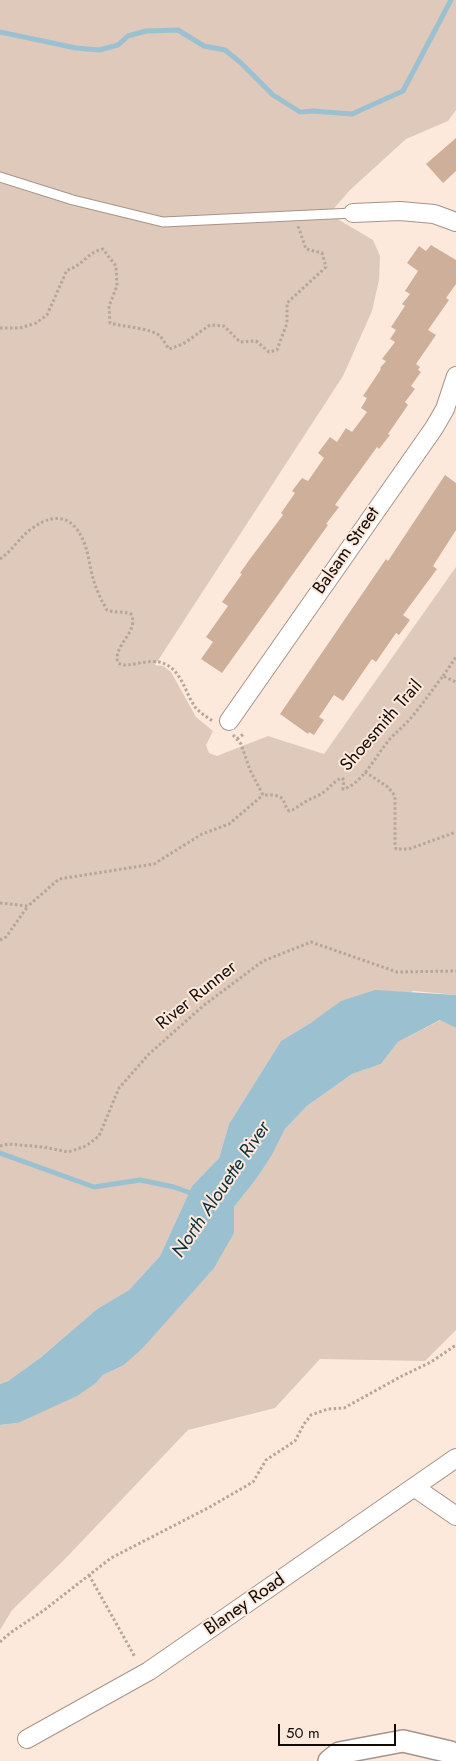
<!DOCTYPE html>
<html>
<head>
<meta charset="utf-8">
<style>
	body { margin:0 }
	#map { position:relative; width:456px; height:1761px; overflow:hidden; background:#fde9dc; font-family:Jost,sans-serif }
	canvas { display:block }
	.scale { position:absolute; left:278px; top:1724px; width:118px; height:22px; box-sizing:border-box; border:2px solid #110b07; border-top:0; padding-left:6px; font-size:15px; line-height:18px; white-space:nowrap; color:#110b07; -webkit-text-stroke:4px #fde9dc; paint-order:stroke }
</style>
</head>
<body>
<div id="map">
<canvas width="456" height="1761"></canvas>
<div class="scale">50 m</div>
</div>
<script>
const context = document.querySelector('canvas').getContext('2d');
context.lineJoin = 'round';
function fillPath(path, color) {
  context.fillStyle = color;
  context.fill(path, 'evenodd');
}
function strokePath(path, color, width, dash) {
  context.strokeStyle = color;
  context.lineWidth = width;
  context.lineCap = dash ? 'butt' : 'round';
  context.setLineDash(dash || []);
  context.stroke(path);
}
function write(font, color, halo, rows, align = 'center') {
  context.font = font + ' Jost,sans-serif';
  context.lineWidth = 4;
  context.setLineDash([]);
  context.textBaseline = 'middle';
  context.strokeStyle = halo;
  context.fillStyle = color;
  for (const [text, x, y, turn = 0] of rows) {
    context.save();
    context.translate(x, y);
    context.rotate((+turn || 0) * Math.PI / 180);
    context.textAlign = isNaN(turn) ? turn : align;
    if (halo) context.strokeText(text, 0, 0);
    context.fillText(text, 0, 0);
    context.restore();
  }
}
fillPath(new Path2D(`
	M 0,0 L 456,0 L 456,110 L 448,121 L 406,139 L 350,190 L 329,214 L 373,240 L 380,256 L 379,280 L 372,311 L 343,376 L 155,665 L 163,666 L 171,672 L 196,717 L 213,731 L 206,745 L 209,753 L 217,756 L 268,736 L 324,754 L 456,567 L 456,995 L 414,991 L 312,1022 L 281,1041 L 229,1124 L 219,1158 L 192,1186 L 160,1256 L 129,1290 L 97,1309 L 40,1358 L 8,1381 L 0,1384 Z
	M 441,1020 L 456,1028 L 456,1330 L 425,1361 L 320,1359 L 275,1408 L 188,1430 L 63,1561 L 12,1610 L 0,1630 L 0,1425 L 18,1423 L 96,1383 L 103,1375 L 124,1365 L 142,1349 L 162,1326 L 234,1233 L 234,1207 L 257,1178 L 272,1155 L 285,1129 L 307,1106 L 352,1074 L 381,1064 L 398,1042 Z`), '#dec9bb');
fillPath(new Path2D(`
	M 375,990 L 456,995 L 456,1028 L 440,1020 L 398,1042 L 381,1064 L 352,1074 L 307,1106 L 285,1129 L 272,1155 L 257,1178 L 234,1207 L 234,1233 L 214,1268 L 142,1349 L 124,1365 L 103,1375 L 96,1383 L 77,1396 L 18,1423 L 0,1425 L 0,1384 L 8,1381 L 40,1358 L 97,1309 L 129,1290 L 160,1256 L 192,1186 L 219,1158 L 229,1124 L 281,1041 L 312,1022 L 341,1001 Z`), '#9bc1d0');
strokePath(new Path2D(`
	M 0,32 L 76,48 L 99,50 L 118,45 L 128,36 L 146,31 L 178,30 L 204,46 L 225,50 L 241,63 L 273,95 L 300,112 L 313,111 L 352,114 L 403,91 L 451,0
	M 0,1153 L 94,1187 L 140,1180 L 174,1187 L 196,1195`), '#9bc1d0', 5);
fillPath(new Path2D(`
	M 456,138 L 456,171 L 443,183 L 426,164 Z
	M 431,245 L 456,260 L 456,284 L 446,298 L 449,300 L 428,330 L 436,335 L 416,364 L 420,367 L 418,370 L 421,372 L 411,386 L 415,389 L 405,402 L 408,405 L 388,434 L 390,435 L 379,449 L 377,447 L 335,505 L 339,507 L 326,524 L 328,525 L 222,673 L 201,659 L 213,642 L 206,637 L 228,606 L 222,602 L 242,574 L 240,573 L 250,559 L 283,515 L 281,513 L 295,493 L 292,491 L 302,478 L 308,481 L 324,458 L 318,453 L 330,437 L 337,442 L 346,428 L 352,432 L 367,412 L 361,408 L 367,398 L 363,396 L 381,369 L 380,368 L 386,361 L 382,359 L 395,342 L 390,339 L 396,330 L 391,327 L 405,306 L 402,304 L 410,294 L 405,291 L 418,271 L 407,263 L 419,246 L 426,251 Z
	M 445,475 L 456,483 L 456,530 L 433,566 L 437,569 L 403,615 L 410,620 L 399,635 L 396,633 L 376,662 L 372,659 L 343,701 L 334,695 L 319,717 L 324,720 L 314,735 L 309,732 L 308,734 L 280,714 L 386,559 L 388,561 Z`), '#ceaf9a');
const service = new Path2D(`
	M 0,177 L 73,200 L 163,222 L 353,213`);
const minor = new Path2D(`
	M 353,213 L 400,211 L 434,214 L 456,222
	M 229,721 L 434,428 L 445,409 L 456,376
	M 414,1487 L 456,1516
	M 27,1739 L 149,1671 L 456,1458`);
const tertiary = new Path2D(`
	M 329,1761 L 339,1753 L 403,1741 L 450,1752 L 456,1756`);
strokePath(service, '#a69487', 11);
strokePath(minor, '#a69487', 20);
strokePath(tertiary, '#a69487', 24);
strokePath(new Path2D(`
	M 0,328 L 20,328 L 36,323 L 47,315 L 67,270 C 83,266 87,252 103,249 L 116,266 L 117,286 L 109,306 L 110,323 C 124,327 151,328 160,336 C 163,339 166,345 169,349 L 183,344 L 210,325 L 224,326 L 240,342 L 256,341 L 269,352 L 277,350 L 287,323 L 287,303 L 326,267 L 322,253 L 306,249 L 298,226
	M 0,559 C 13,550 21,535 34,527 C 59,510 77,519 86,548 C 89,557 90,568 93,578 C 96,589 101,600 107,610 C 115,613 123,611 131,614 C 140,632 112,645 118,663 C 130,670 150,655 167,665 C 182,673 186,694 195,707 C 200,713 207,717 214,722
	M 443,676 L 456,657
	M 233,735 L 241,744 L 250,770 L 263,795 C 269,795 280,794 283,800 C 286,805 285,807 289,811 C 297,809 300,804 307,801 C 313,797 320,796 325,791 C 331,786 334,781 342,778 L 344,780 L 343,789 C 361,785 377,755 388,741 C 395,733 403,727 410,719 C 422,705 432,690 443,676 L 456,682
	M 237,739 L 245,733
	M 365,772 L 388,787 L 395,796 L 395,845 L 396,849 L 409,849 L 456,832
	M 0,903 L 28,906 L 59,879 L 154,864 L 202,834 L 229,824 L 263,795
	M 0,940 L 6,937 L 28,906
	M 0,1146 L 8,1144 L 43,1147 L 68,1152 L 86,1146 L 99,1136 L 119,1088 L 149,1054 L 203,1006 L 263,961 L 311,942 L 397,972 L 456,971
	M 89,1575 L 135,1657
	M 0,1642 L 10,1633 L 43,1611 L 111,1558 L 208,1508 L 253,1482 L 266,1460 L 295,1441 L 304,1424 L 311,1415 L 328,1409 L 344,1408 L 402,1376 L 431,1362 L 456,1345`), '#b5a59b', 3, [2.5, 2.5]);
strokePath(service, '#fff', 9);
strokePath(minor, '#fff', 18);
strokePath(tertiary, '#fff', 21);
write('18px', '#110b07', '#fde9dc', [
	["Balsam Street",347,551,-55],
	["Shoesmith Trail",382,726,-49],
	["River Runner",197,996,-39],
	["Blaney Road",245,1605,-35]
]);
write('italic 19px', '#0b2f3b', '#fde9dc', [
	["North Alouette River",222,1190,-56]
]);
</script>
</body>
</html>
